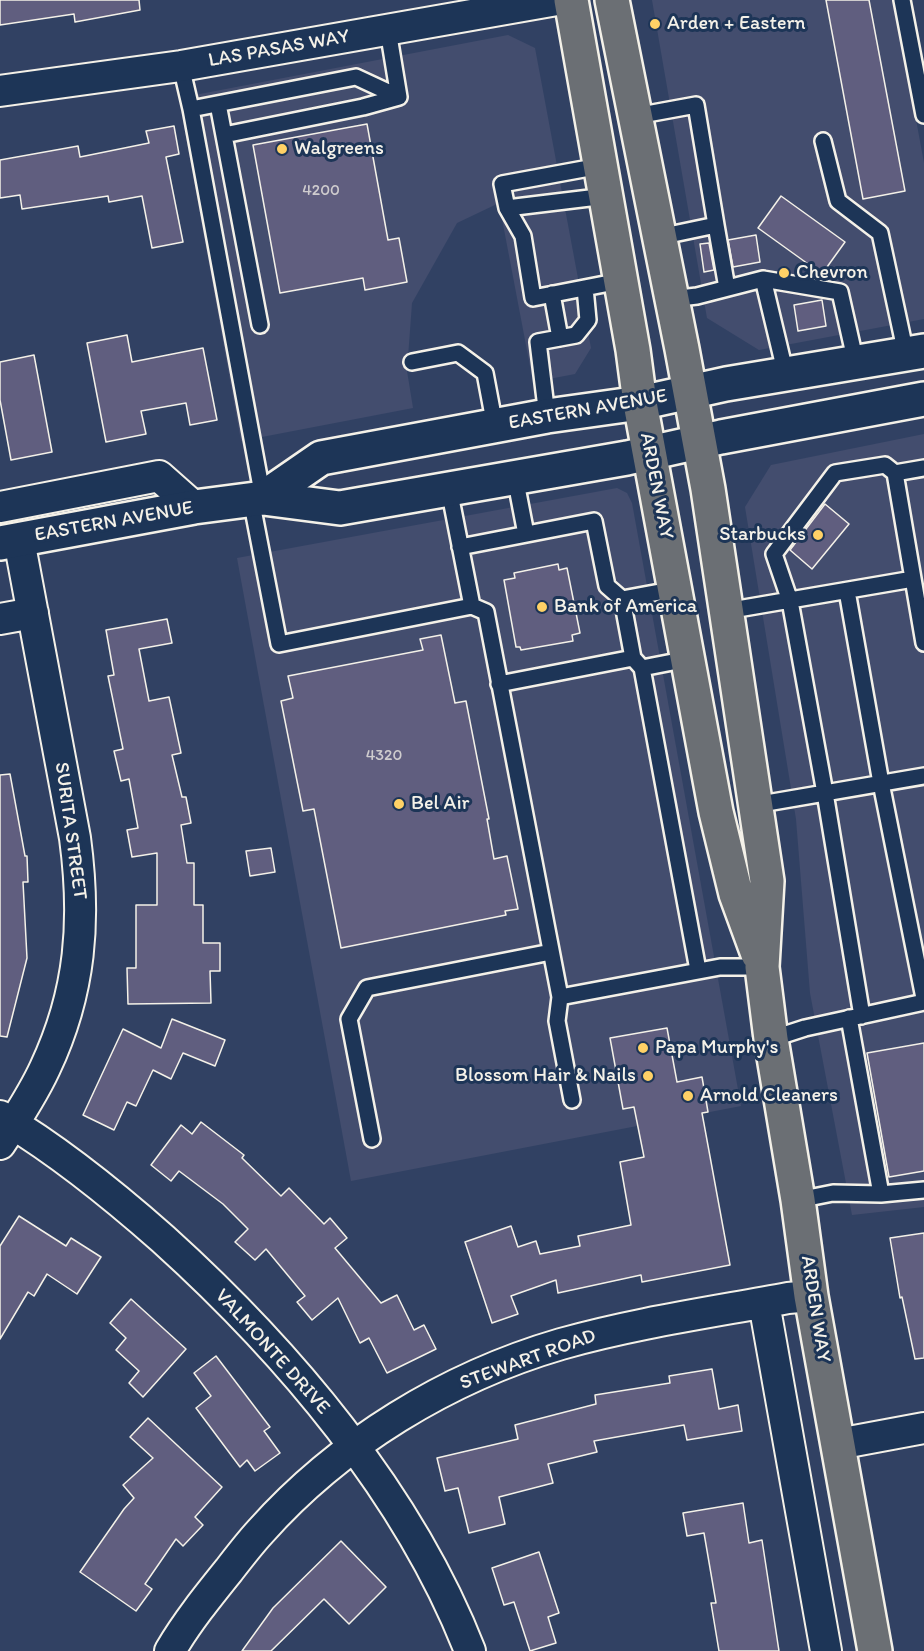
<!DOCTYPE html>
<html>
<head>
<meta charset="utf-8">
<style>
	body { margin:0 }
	canvas { display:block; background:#314163 }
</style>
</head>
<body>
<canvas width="924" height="1651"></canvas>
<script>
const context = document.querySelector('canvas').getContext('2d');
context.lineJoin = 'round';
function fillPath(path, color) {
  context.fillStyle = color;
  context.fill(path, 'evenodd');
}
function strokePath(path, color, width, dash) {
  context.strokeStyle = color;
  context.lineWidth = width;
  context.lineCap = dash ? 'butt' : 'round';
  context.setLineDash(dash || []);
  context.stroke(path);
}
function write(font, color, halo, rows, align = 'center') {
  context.font = font + ' Itim,sans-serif';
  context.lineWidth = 6;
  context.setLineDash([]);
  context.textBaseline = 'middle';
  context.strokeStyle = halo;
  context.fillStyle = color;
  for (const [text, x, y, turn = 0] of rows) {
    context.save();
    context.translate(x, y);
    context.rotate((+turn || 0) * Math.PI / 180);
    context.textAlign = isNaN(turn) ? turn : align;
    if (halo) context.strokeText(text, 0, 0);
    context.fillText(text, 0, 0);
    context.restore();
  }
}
fillPath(new Path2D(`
	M 652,0 L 894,0 L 924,163 L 924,319 L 759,350 L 707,318 Z
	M 508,35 L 535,48 L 591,348 L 575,374 L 533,382 L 499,203 L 457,223 L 412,303 L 407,371 L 413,408 L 241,441 L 179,98 Z
	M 924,434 L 924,1207 L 852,1215 L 810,993 L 796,819 L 745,507 L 771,465 Z
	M 617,488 L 627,493 L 632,503 L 741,1106 L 351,1181 L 237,558 Z`), '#434d6e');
const building = new Path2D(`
	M 0,0 L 139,0 L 140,10 L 75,22 L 74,14 L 0,25 Z
	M 826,0 L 869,0 L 905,191 L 863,199 Z
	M 367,124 L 388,240 L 399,238 L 407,282 L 365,290 L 363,278 L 280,293 L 253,145 Z
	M 174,126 L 179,154 L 166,157 L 183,242 L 152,248 L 142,196 L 109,202 L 108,196 L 22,209 L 20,195 L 0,198 L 0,160 L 78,146 L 80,157 L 149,143 L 146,131 Z
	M 781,196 L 845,242 L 822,274 L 758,228 Z
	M 756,235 L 760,262 L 733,267 L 728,240 Z
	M 709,243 L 714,270 L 704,272 L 700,244 Z
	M 822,300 L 826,326 L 798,331 L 794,305 Z
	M 127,335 L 132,362 L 203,348 L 217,420 L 190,425 L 186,403 L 141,411 L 146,434 L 106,442 L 87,343 Z
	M 34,355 L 52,452 L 11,460 L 0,400 L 0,362 Z
	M 825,504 L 849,524 L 812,569 L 790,550 Z
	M 558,564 L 559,570 L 567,568 L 580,633 L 572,635 L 573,641 L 521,650 L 520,647 L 516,647 L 504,580 L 515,578 L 514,573 Z
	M 167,619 L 172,643 L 139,649 L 149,701 L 169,697 L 181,753 L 172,755 L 182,797 L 186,797 L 191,823 L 181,825 L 187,863 L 194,863 L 194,905 L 203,905 L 203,943 L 220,943 L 220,971 L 210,971 L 211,1003 L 128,1004 L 127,968 L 136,968 L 136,905 L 157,905 L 157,853 L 132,857 L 127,830 L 138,828 L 129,779 L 121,781 L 114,751 L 123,749 L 108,676 L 114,675 L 106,630 Z
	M 441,635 L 455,703 L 466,701 L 489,819 L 487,819 L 494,859 L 507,856 L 518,909 L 505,911 L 506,915 L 341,948 L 314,809 L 303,811 L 281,701 L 293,698 L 288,676 L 423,650 L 420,639 Z
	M 10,774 L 25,856 L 27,856 L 28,882 L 23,882 L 27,958 L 7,1037 L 0,1036 L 0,775 Z
	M 271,848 L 275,872 L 250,876 L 246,851 Z
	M 172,1019 L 225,1040 L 215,1066 L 183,1053 L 171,1079 L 153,1070 L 136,1106 L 127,1102 L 114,1130 L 83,1115 L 123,1029 L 161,1048 Z
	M 667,1028 L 677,1082 L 702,1077 L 708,1112 L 702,1113 L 730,1265 L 642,1282 L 641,1275 L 558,1293 L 556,1280 L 511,1296 L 518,1314 L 492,1323 L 465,1242 L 511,1226 L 518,1247 L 536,1241 L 540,1254 L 580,1246 L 578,1236 L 631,1225 L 620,1162 L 644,1157 L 634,1107 L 623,1109 L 610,1038 Z
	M 924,1043 L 924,1171 L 889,1177 L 867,1053 Z
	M 201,1122 L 244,1155 L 242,1158 L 281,1196 L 289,1188 L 324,1224 L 330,1218 L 347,1238 L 335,1248 L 381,1303 L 397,1295 L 414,1330 L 424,1325 L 436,1349 L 387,1373 L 369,1338 L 360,1343 L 338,1298 L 312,1320 L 297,1302 L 305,1296 L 266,1249 L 255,1260 L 235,1242 L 248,1229 L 223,1204 L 179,1171 L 171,1181 L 151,1165 L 181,1125 L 192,1134 Z
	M 19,1216 L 66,1246 L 71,1238 L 101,1257 L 77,1294 L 47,1274 L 34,1296 L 28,1292 L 0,1339 L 0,1246 Z
	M 924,1233 L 924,1358 L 915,1359 L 902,1297 L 900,1298 L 890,1238 Z
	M 131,1299 L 186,1349 L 143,1397 L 129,1383 L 139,1371 L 116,1350 L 126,1338 L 110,1323 Z
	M 216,1356 L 270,1427 L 264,1431 L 280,1453 L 255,1471 L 247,1460 L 240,1467 L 196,1408 L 211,1396 L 194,1373 Z
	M 712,1369 L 719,1409 L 738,1405 L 742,1431 L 687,1440 L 684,1425 L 594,1441 L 597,1452 L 548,1464 L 553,1483 L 499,1497 L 505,1524 L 469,1533 L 458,1488 L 445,1491 L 437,1458 L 518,1439 L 515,1425 L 596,1404 L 595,1395 L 670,1383 L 669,1376 Z
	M 148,1418 L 222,1487 L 195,1517 L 203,1525 L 183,1546 L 176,1539 L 145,1584 L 152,1589 L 136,1611 L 80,1572 L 124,1509 L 134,1498 L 123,1485 L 153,1458 L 130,1437 Z
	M 743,1503 L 749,1543 L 762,1540 L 779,1651 L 719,1651 L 711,1603 L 716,1603 L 704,1533 L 687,1536 L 683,1513 Z
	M 341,1541 L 386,1587 L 349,1624 L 324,1599 L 271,1651 L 242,1651 L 273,1608 Z
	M 539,1552 L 559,1613 L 548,1617 L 556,1643 L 530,1651 L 514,1602 L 504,1605 L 492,1568 Z`);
fillPath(building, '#605e7f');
strokePath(building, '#f4f1e8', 1.5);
const lane = new Path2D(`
	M 902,0 L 924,115
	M 388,30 L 399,97
	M 181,66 L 191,109 L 263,498
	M 218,104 L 260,325
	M 191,109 L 356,77 L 399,97
	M 636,116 L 696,105 L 716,225 L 659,237
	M 224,135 L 363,107 L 399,97
	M 823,141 L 838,201 L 880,233 L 906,354
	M 600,166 L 502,184 L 507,208 L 523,236 L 533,298 L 620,281
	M 507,208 L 606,196
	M 716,225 L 727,288
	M 763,279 L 786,375
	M 552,294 L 560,338
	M 671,299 L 697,296 L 763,279 L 840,292 L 856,363
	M 412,362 L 458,353 L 485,373 L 495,426
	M 547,416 L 538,342 L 576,335 L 588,320 L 585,288
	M 924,468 L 895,473 L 924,643
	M 515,477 L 526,534
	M 449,489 L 472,606 L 486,612 L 560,997 L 557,1021 L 572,1100
	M 251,499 L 279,644 L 472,606
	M 460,547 L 594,521 L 607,586 L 622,599
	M 847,591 L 881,783 L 924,998
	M 726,611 L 913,579
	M 633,658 L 622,599 L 676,589
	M 642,668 L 688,659
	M 499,684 L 633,658 L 642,668 L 698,970
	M 755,805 L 924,776
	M 560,997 L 720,967 L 762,967
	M 862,1016 L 825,793 L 790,601 L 774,554 L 835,473 L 885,465 L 895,473
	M 849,1018 L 881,1194
	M 771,1039 L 805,1028 L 924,1002
	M 372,1139 L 349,1019 L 367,988 L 551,952
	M 798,1200 L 833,1193 L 881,1194 L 924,1190`);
const street = new Path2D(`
	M 0,91 L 181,66 L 557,0
	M 0,507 L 159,476 L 194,507
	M 0,619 L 33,613
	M 0,1116 C 58,1150 112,1194 163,1239 C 287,1351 409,1494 470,1651
	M 0,1144 C 16,1120 33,1094 45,1068 C 81,992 86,920 75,838 L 19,540
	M 764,1303 L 826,1651
	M 838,1444 L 924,1428
	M 170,1651 C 187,1622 208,1596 229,1570 C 239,1557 249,1544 260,1532 C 339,1443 448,1377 561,1344 C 635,1323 713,1312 788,1298 L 811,1296`);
const secondary = new Path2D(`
	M 263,498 L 321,458 L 547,416 L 640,403 L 726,384 L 924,351
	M 0,543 L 194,507 L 263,498 L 340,508 L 627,458 L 721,437 L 924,399`);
const primary = new Path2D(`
	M 571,0 L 633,350 L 640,403 L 716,812 L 736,894 L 758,954
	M 612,0 L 682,349 L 708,489 L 767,881 L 762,967 L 771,1039 L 798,1200 L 811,1296 L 875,1651`);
strokePath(lane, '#f4f1e8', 20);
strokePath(street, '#f4f1e8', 34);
strokePath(secondary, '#f4f1e8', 38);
strokePath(primary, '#f4f1e8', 38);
strokePath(lane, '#1d3557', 15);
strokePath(street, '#1d3557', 30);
strokePath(secondary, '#1d3557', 33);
strokePath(primary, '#6b6f74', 33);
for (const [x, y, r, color] of [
	[655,24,6,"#ffd166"],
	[282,149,6,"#ffd166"],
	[784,273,6,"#ffd166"],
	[818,535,6,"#ffd166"],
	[542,607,6,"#ffd166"],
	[399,804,6,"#ffd166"],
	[643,1048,6,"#ffd166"],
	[648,1076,6,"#ffd166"],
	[688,1096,6,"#ffd166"]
]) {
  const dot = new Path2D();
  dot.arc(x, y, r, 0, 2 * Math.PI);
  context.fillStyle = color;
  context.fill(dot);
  strokePath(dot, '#1d3557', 2);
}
write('16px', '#cfccce', null, [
	["4200",321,191],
	["4320",384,756]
]);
write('20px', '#f4f1e8', '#1d3557', [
	["Arden + Eastern",667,24],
	["Walgreens",294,149],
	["Chevron",796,273],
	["Starbucks",806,535,"right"],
	["Bank of America",554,607],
	["Bel Air",411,804],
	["Papa Murphy's",655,1048],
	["Blossom Hair & Nails",636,1076,"right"],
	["Arnold Cleaners",700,1096]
], 'left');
write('20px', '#f4f1e8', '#1d3557', [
	["LAS PASAS WAY",279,49,-10],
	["EASTERN AVENUE",588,410,-10],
	["ARDEN WAY",656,486,79],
	["EASTERN AVENUE",114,522,-10],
	["SURITA STREET",70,831,82],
	["ARDEN WAY",815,1309,81],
	["VALMONTE DRIVE",272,1352,48],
	["STEWART ROAD",528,1360,-20]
]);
</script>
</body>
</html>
